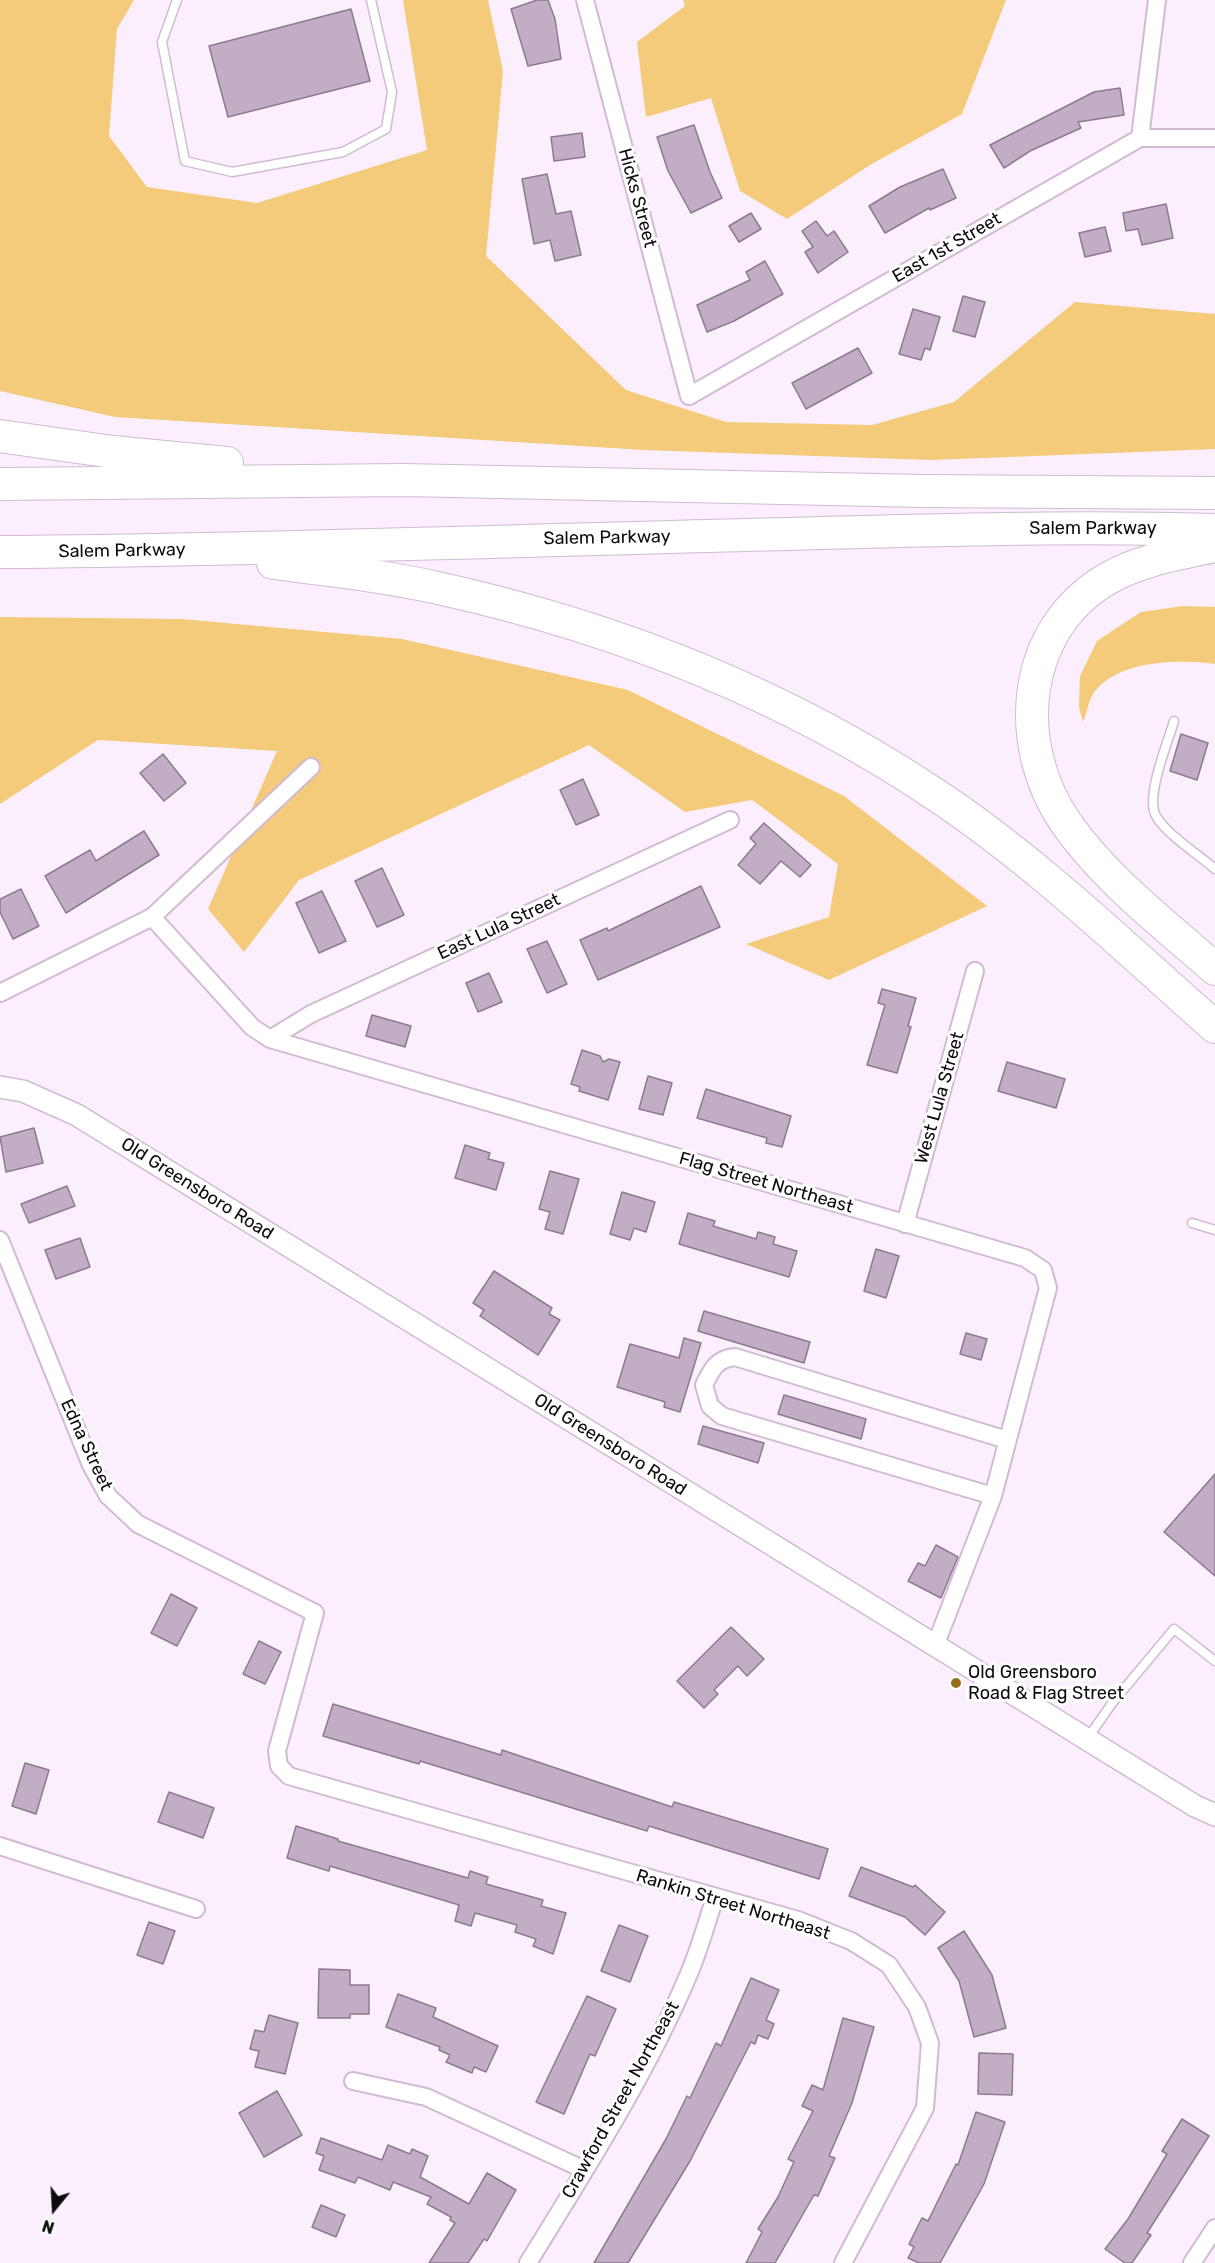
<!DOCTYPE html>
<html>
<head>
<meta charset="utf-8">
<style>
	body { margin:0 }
	#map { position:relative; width:1215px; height:2263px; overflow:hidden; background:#fbeefd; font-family:Rubik,sans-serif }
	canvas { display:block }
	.north { position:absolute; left:24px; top:2179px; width:60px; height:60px; -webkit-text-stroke:4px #fff; paint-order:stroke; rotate:198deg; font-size:16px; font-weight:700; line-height:24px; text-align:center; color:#0f0810 }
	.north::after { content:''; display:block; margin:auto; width:21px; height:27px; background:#0f0810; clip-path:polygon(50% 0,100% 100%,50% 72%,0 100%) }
</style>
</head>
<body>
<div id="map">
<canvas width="1215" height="2263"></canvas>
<div class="north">N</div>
</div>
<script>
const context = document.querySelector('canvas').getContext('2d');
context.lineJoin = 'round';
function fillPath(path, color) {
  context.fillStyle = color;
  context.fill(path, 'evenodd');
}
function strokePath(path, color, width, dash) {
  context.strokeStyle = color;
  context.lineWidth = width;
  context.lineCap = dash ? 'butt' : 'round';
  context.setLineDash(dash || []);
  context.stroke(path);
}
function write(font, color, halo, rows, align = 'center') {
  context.font = font + ' Rubik,sans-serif';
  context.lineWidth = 6;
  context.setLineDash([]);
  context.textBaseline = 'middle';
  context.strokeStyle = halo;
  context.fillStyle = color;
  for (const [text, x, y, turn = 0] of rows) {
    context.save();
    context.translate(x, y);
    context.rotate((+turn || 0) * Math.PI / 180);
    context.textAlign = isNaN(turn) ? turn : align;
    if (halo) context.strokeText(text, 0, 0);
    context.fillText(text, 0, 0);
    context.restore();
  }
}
fillPath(new Path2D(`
	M 0,0 L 134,0 L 117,29 L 109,136 L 147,187 L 257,203 L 427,150 L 403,0 L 488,0 L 503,71 L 486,256 L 626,390 L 726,422 L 872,425 L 954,402 L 1075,302 L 1215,314 L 1215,449 L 931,460 L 644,450 L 115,417 L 0,391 Z
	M 683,0 L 1006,0 L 962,114 L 870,165 L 787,219 L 740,191 L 711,98 L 646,117 L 637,42 L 685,6 Z
	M 1183,606 L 1215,607 L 1215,664 C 1179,659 1120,660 1095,691 C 1089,698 1087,713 1083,722 L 1079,707 L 1080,676 L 1097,641 L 1141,612 Z
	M 0,617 L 182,619 L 402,639 L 628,690 L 844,796 L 987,906 L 829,980 L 746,944 L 829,917 L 838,864 L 752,800 L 685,812 L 589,745 L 299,880 L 244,952 L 208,909 L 277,751 L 98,740 L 0,804 Z`), '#f4cb7b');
const building = new Path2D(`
	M 537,0 L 548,0 L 555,19 L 561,59 L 528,66 L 511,9 Z
	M 351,9 L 370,81 L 228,117 L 209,46 Z
	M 1120,88 L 1124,115 L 1078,122 L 1081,128 L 1030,151 L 1004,168 L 990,145 L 1094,92 Z
	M 694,125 L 710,172 L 722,198 L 691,213 L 668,171 L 657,137 Z
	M 582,133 L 585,157 L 554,161 L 551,137 Z
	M 943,169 L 956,198 L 930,210 L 929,208 L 885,233 L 869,206 L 900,187 Z
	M 547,174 L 556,214 L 571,211 L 581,255 L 555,261 L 550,240 L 534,244 L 522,179 Z
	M 1166,204 L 1173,238 L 1142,245 L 1138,229 L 1126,231 L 1123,213 Z
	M 751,213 L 761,229 L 739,242 L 729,226 Z
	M 816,221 L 827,236 L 834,231 L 848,252 L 818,273 L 805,252 L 813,247 L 802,231 Z
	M 1105,227 L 1111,251 L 1085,257 L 1079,233 Z
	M 765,261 L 783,294 L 734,321 L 707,332 L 697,305 L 750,280 L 746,272 Z
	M 963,296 L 985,302 L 975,337 L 953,331 Z
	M 913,309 L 940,317 L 930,350 L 925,348 L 921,360 L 899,354 Z
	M 858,348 L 872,373 L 806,409 L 792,383 Z
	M 1181,734 L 1208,743 L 1197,780 L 1170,771 Z
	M 163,754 L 186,783 L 164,801 L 140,773 Z
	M 583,779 L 599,815 L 576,825 L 560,790 Z
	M 764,823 L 811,865 L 800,877 L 781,861 L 760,884 L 738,865 L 756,844 L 750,838 Z
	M 144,831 L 159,855 L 66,913 L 45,876 L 90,850 L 96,861 Z
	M 382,868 L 404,915 L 377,927 L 355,881 Z
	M 701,886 L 720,927 L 598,980 L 580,940 L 607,928 L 608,931 Z
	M 21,889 L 39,926 L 13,939 L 0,912 L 0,899 Z
	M 322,891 L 346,941 L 319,953 L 296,903 Z
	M 547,941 L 567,984 L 547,993 L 527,949 Z
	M 489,973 L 502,1002 L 478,1012 L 466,983 Z
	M 882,989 L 916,998 L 908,1026 L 911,1027 L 897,1073 L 867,1065 L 885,1005 L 878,1003 Z
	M 372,1015 L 411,1026 L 405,1047 L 366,1036 Z
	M 582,1050 L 600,1056 L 603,1062 L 609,1059 L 620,1062 L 608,1100 L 579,1091 L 580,1087 L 571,1084 Z
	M 1007,1062 L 1065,1079 L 1056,1108 L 998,1091 Z
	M 648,1076 L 672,1083 L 663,1115 L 639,1109 Z
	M 706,1089 L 791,1116 L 782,1147 L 766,1143 L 767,1138 L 697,1118 Z
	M 34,1128 L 43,1163 L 6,1172 L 0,1137 Z
	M 465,1145 L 490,1153 L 488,1159 L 504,1163 L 496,1190 L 455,1178 Z
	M 550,1171 L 579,1179 L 563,1234 L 545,1229 L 550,1212 L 539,1209 Z
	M 67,1186 L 75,1206 L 29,1223 L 21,1204 Z
	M 622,1192 L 655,1202 L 646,1232 L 634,1228 L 630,1240 L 610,1234 Z
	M 688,1213 L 715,1221 L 713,1226 L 756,1239 L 758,1232 L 775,1237 L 773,1244 L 797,1251 L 789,1277 L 679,1244 Z
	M 80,1238 L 90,1267 L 56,1279 L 45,1250 Z
	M 876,1249 L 899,1256 L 886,1298 L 864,1291 Z
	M 494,1271 L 552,1308 L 549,1314 L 560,1320 L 538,1355 L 480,1316 L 484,1310 L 473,1303 Z
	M 704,1311 L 810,1342 L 804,1363 L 698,1331 Z
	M 966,1333 L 987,1339 L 981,1360 L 960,1354 Z
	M 684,1338 L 701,1343 L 680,1412 L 664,1407 L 665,1402 L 617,1387 L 630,1344 L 679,1358 Z
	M 784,1395 L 866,1419 L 861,1439 L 778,1414 Z
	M 703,1426 L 764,1443 L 758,1463 L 698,1444 Z
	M 1215,1474 L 1215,1576 L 1164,1532 Z
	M 936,1545 L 958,1557 L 941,1598 L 908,1581 L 918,1563 L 925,1566 Z
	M 171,1594 L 197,1608 L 177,1646 L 151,1633 Z
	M 731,1627 L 764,1659 L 747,1676 L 738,1666 L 714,1690 L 718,1694 L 704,1708 L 677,1681 Z
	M 259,1641 L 281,1652 L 265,1684 L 243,1674 Z
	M 333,1704 L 501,1755 L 502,1750 L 672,1807 L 674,1802 L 828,1849 L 819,1879 L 649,1826 L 647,1831 L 420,1761 L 419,1764 L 323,1736 Z
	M 25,1763 L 49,1770 L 36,1814 L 12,1806 Z
	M 169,1792 L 214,1808 L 203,1838 L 158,1822 Z
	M 296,1826 L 338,1839 L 338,1841 L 468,1878 L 470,1871 L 488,1877 L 486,1884 L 543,1900 L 541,1906 L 566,1913 L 553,1954 L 533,1946 L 536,1939 L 515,1932 L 517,1925 L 475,1913 L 471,1926 L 455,1921 L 459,1905 L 330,1866 L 329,1871 L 287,1858 Z
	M 861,1867 L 913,1887 L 915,1885 L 945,1912 L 925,1935 L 905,1917 L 849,1896 Z
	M 149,1922 L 175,1931 L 163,1964 L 137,1955 Z
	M 619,1925 L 648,1936 L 630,1982 L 601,1971 Z
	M 964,1931 L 992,1975 L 1006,2028 L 974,2037 L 959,1981 L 938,1948 Z
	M 319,1969 L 350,1970 L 350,1985 L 369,1985 L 369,2014 L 350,2014 L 350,2018 L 318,2018 Z
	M 751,1978 L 779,1990 L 766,2020 L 774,2024 L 768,2039 L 758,2035 L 755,2044 L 751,2042 L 690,2161 L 628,2263 L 594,2263 L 666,2139 L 687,2096 L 690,2098 L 716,2043 L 721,2046 Z
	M 398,1994 L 436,2008 L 433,2017 L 498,2046 L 486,2072 L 474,2067 L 472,2073 L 446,2062 L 450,2055 L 439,2050 L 440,2047 L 386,2027 Z
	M 587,1996 L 616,2009 L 595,2056 L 590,2054 L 564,2114 L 536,2102 Z
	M 269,2015 L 298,2023 L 285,2074 L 255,2067 L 259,2051 L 250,2049 L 255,2030 L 264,2032 Z
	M 843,2018 L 874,2027 L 852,2103 L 829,2156 L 835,2158 L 818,2196 L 814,2195 L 775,2263 L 746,2263 L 762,2232 L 758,2229 L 778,2197 L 794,2162 L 788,2159 L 813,2111 L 802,2106 L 812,2085 L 823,2090 Z
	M 979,2053 L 1013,2054 L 1012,2095 L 978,2094 Z
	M 277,2091 L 302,2135 L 264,2157 L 239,2113 Z
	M 976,2112 L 1005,2122 L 984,2184 L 940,2263 L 919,2263 L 908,2258 L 914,2247 L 909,2244 L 922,2218 L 928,2221 L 956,2164 L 958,2165 Z
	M 1182,2119 L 1209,2136 L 1147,2233 L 1151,2235 L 1132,2263 L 1125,2263 L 1105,2249 L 1128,2219 L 1167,2154 L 1162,2151 Z
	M 321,2138 L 382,2160 L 388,2145 L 410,2154 L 412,2149 L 428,2156 L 420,2177 L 469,2204 L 487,2173 L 516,2190 L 487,2241 L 484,2239 L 468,2263 L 429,2263 L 455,2223 L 450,2220 L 451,2217 L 427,2204 L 431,2197 L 393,2182 L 390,2190 L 358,2177 L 355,2183 L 319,2170 L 324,2156 L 316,2153 Z
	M 321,2205 L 345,2215 L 336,2237 L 312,2227 Z`);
fillPath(building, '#c2aec4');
strokePath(building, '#8d7a90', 1.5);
const service = new Path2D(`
	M 177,0 L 162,42 L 185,161 L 232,172 L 343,152 L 386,129 L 392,92 L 371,0
	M 1174,721 C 1168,742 1145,797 1156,816 C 1166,834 1199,855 1215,869
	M 1192,1223 L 1215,1230
	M 1087,1739 L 1113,1702 L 1174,1629 L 1215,1661`);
const minor = new Path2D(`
	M 585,0 L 689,396 L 1140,138 L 1215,138
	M 1140,138 L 1157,0
	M 152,917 L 252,1027 L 270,1039 L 1025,1258 L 1043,1270 L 1048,1288 L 993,1496 L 935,1646
	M 0,993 L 152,917 L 311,767
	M 270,1039 L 311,1014 L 730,820
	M 905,1224 L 975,971
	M 0,1240 L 91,1465 L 108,1496 L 138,1524 L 315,1613 L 277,1751 L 279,1766 L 289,1776 L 798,1920 L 851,1941 L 889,1965 L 917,2007 L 930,2043 L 925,2108 L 843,2263
	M 993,1496 L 722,1416 L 710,1406 L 704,1385 C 712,1369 716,1359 735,1357 L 1007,1440
	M 0,1846 L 196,1909
	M 353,2081 L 426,2097 L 585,2170
	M 528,2263 C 585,2170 645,2077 688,1976 C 699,1951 706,1924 715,1898
	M 1192,2263 L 1215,2228`);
const tertiary = new Path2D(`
	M 0,1087 L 23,1091 L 77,1115 L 1195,1806 L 1215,1815`);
const motorway = new Path2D(`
	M 0,436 L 113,452 L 227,463
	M 0,484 L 404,480 L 923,491 L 1215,493
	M 1215,546 C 1178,554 1140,560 1107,579 C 1020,630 1012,745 1066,823 C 1106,880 1163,923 1215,969
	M 0,552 C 263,550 525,540 788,534 C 930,530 1073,526 1215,530
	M 273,563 C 328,570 384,576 438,588 C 614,627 783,693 933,793 C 1035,860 1124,947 1215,1027`);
strokePath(service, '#d0bbd3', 11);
strokePath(minor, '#d0bbd3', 20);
strokePath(tertiary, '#d0bbd3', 24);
strokePath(motorway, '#d0bbd3', 34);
strokePath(service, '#fff', 8);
strokePath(minor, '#fff', 16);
strokePath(tertiary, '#fff', 21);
strokePath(motorway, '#fff', 32);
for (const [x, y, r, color] of [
	[956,1683,6,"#946f17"]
]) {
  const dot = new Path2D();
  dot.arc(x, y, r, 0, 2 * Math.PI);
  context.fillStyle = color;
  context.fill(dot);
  strokePath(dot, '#fff', 2);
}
write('18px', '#0f0810', '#fff', [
	["Hicks Street",637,198,75],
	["East 1st Street",947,248,-30],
	["Salem Parkway",1093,529],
	["Salem Parkway",607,538,-1],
	["Salem Parkway",122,551,-1],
	["East Lula Street",499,927,-25],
	["West Lula Street",940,1098,-74],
	["Flag Street Northeast",766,1183,16],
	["Old Greensboro Road",197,1189,32],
	["Edna Street",86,1445,65],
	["Old Greensboro Road",610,1445,32],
	["Rankin Street Northeast",733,1905,17],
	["Crawford Street Northeast",621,2100,-61]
]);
write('18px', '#0f0810', '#fff', [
	["Old Greensboro",968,1673],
	["Road & Flag Street",968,1694]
], 'left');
</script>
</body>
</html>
